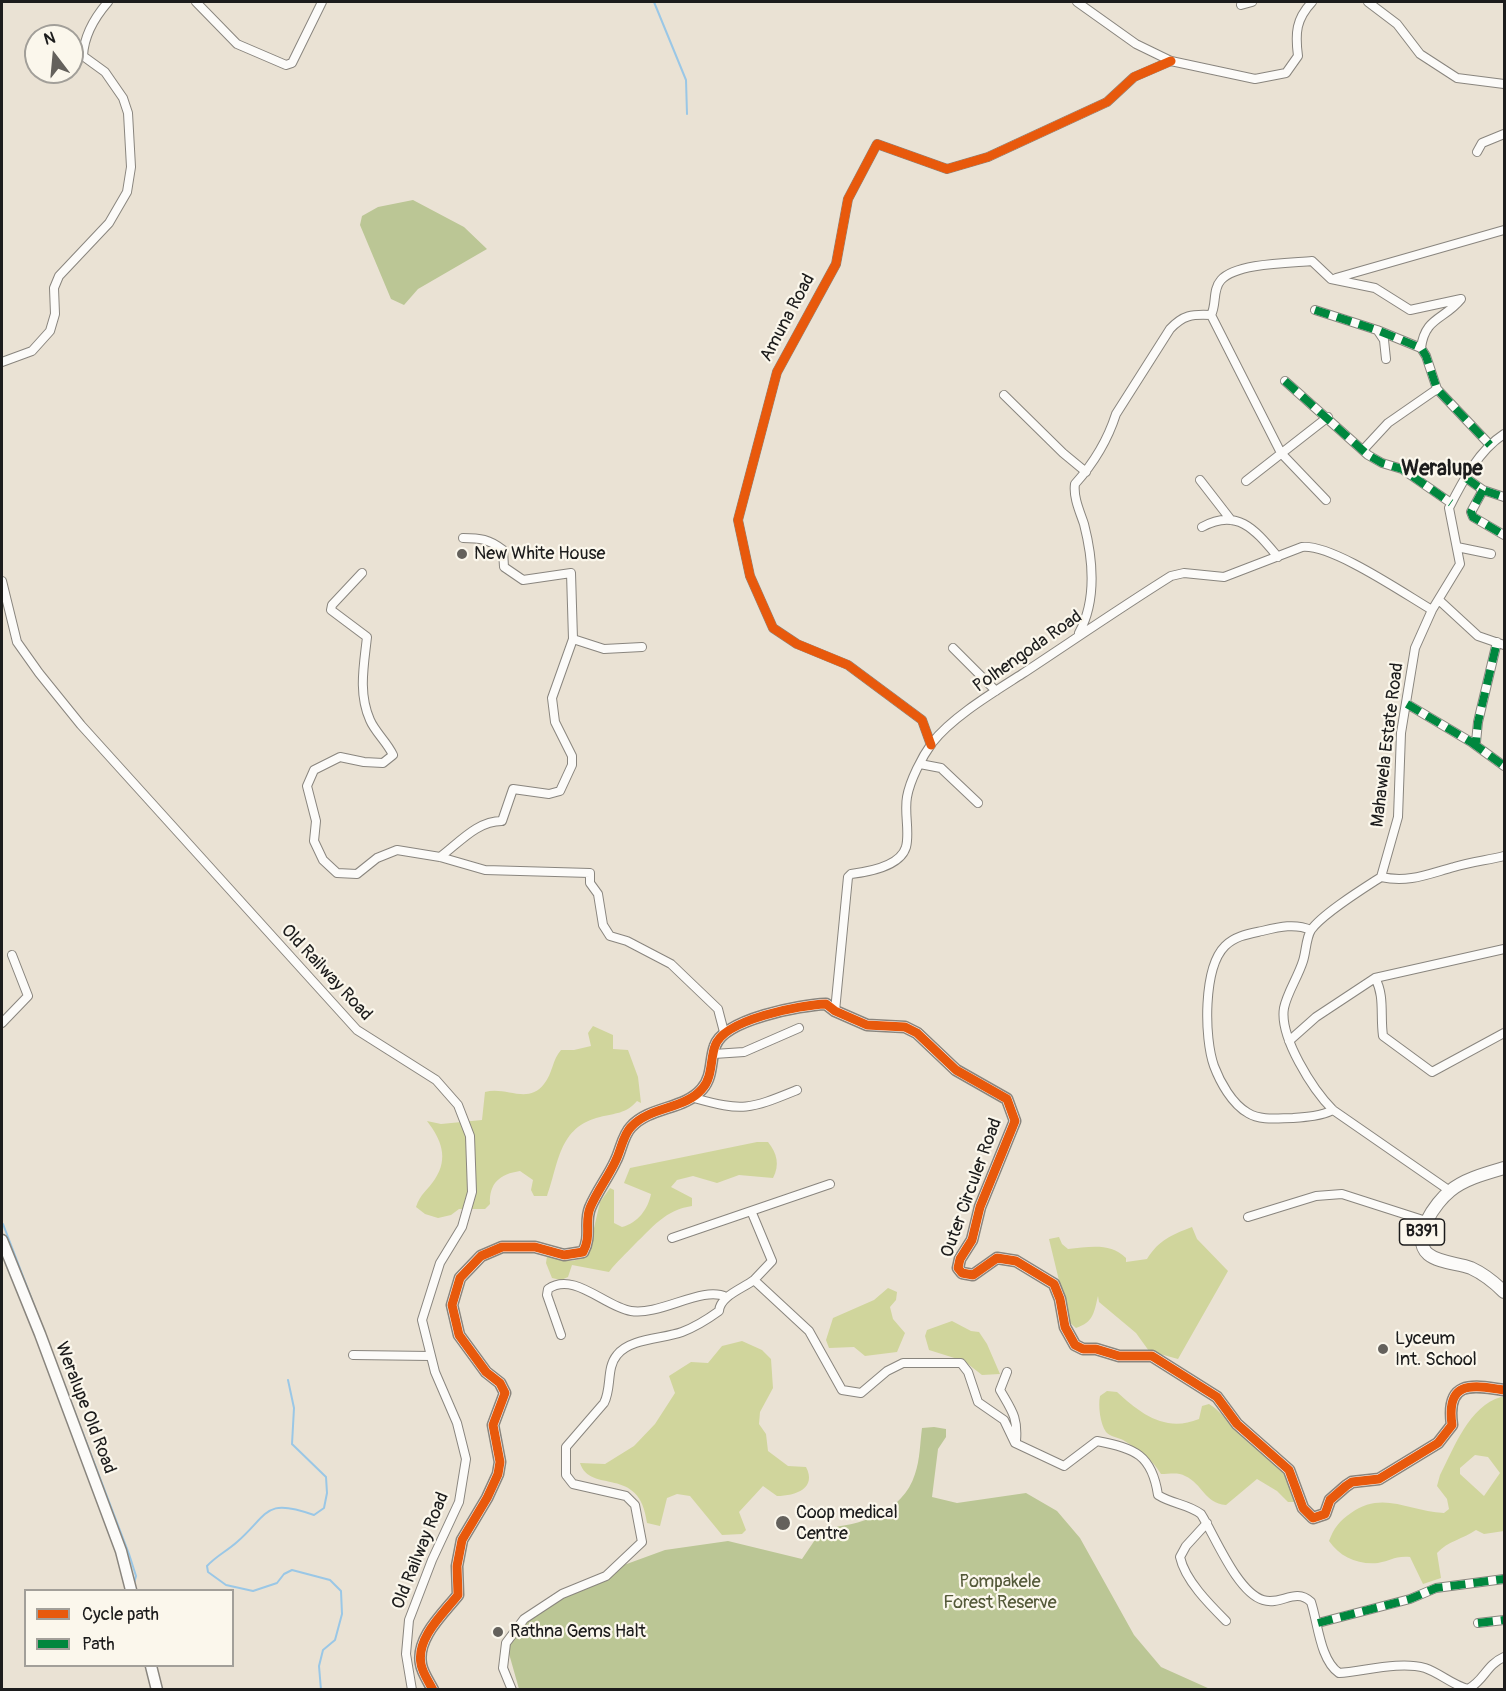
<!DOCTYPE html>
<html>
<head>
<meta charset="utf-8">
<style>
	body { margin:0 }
	#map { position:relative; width:1506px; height:1691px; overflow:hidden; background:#eae2d4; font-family:Pangolin,sans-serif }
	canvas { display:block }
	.frame { position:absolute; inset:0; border:3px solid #1c1c1c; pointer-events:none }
	.legend { position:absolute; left:24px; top:1589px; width:210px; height:78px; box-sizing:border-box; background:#fbf7ec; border:2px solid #a29f99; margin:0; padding:8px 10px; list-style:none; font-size:18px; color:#1c1c1c }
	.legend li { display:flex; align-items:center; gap:12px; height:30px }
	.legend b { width:30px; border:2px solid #a29f99 }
	.north { position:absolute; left:24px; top:24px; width:60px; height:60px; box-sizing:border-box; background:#fbf7ec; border:2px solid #a29f99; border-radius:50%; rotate:344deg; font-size:16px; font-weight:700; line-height:24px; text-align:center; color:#1c1c1c }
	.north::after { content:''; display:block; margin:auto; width:21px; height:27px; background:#64615c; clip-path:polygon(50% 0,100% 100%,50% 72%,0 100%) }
</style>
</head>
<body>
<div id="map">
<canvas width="1506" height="1691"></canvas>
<div class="frame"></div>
<ul class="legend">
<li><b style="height:8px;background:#e8590c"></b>Cycle path</li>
<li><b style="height:8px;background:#00873e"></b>Path</li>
</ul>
<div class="north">N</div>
</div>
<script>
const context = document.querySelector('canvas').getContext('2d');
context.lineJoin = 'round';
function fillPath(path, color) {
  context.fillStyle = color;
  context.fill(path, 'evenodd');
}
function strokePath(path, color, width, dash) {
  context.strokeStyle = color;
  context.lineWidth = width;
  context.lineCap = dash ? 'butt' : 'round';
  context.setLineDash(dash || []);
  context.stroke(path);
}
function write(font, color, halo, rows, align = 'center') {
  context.font = font + ' Pangolin,sans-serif';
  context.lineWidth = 4.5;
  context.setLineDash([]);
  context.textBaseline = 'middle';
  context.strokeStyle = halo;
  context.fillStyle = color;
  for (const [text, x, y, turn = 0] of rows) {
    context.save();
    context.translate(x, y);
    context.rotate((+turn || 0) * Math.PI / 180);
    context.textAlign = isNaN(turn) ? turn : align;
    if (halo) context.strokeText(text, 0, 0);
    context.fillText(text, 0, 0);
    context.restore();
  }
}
fillPath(new Path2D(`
	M 593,1026 L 613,1035 L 613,1049 L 628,1050 L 638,1077 L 641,1103 L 637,1101 C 626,1114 615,1113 600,1117 C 558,1127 559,1164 547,1196 L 534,1196 L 531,1190 L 533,1180 L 520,1171 C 500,1174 489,1183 490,1204 L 485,1209 L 459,1209 L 451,1215 L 438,1218 L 425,1214 L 416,1207 C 420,1194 428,1190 435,1179 C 449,1158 441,1139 427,1121 L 441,1124 L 482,1120 L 485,1092 C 506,1086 528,1105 544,1084 C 553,1073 552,1060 561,1050 L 574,1050 L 591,1046 L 588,1033 Z
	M 757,1142 L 768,1142 C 777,1153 780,1165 773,1178 L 739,1175 L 717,1183 L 693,1176 L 677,1180 L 671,1187 L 692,1198 L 692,1206 C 665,1210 653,1227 635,1244 C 626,1254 617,1261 609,1272 L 572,1265 L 568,1277 L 561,1280 L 552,1278 L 546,1263 L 547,1256 L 571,1261 L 581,1259 L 588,1254 L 600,1202 L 610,1188 L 614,1190 L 614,1223 L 622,1227 C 638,1223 648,1209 651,1194 L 624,1183 L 630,1168 Z
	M 1192,1227 L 1197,1239 L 1228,1271 L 1178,1359 L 1149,1351 L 1136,1333 L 1099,1302 L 1098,1296 C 1094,1312 1094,1322 1076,1328 L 1069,1322 L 1049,1239 L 1059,1237 L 1062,1244 L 1068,1249 C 1089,1247 1110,1242 1126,1258 L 1126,1262 L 1147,1259 C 1159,1240 1171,1235 1192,1227 Z
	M 888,1288 L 897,1292 L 896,1300 L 890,1307 L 893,1319 L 905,1333 L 897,1352 L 865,1356 L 854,1347 L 829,1348 L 826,1340 L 833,1318 L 874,1300 Z
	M 952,1321 L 971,1331 L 979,1332 L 987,1344 L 1000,1374 L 982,1375 L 964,1361 L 929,1350 L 925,1336 L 927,1330 Z
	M 742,1341 L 762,1350 L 771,1359 L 773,1388 L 760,1412 L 759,1424 L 766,1434 L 768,1451 L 788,1466 L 806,1467 C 817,1488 796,1496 777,1496 L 763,1486 L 739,1512 L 746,1530 L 742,1534 L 722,1535 L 690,1496 L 677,1494 L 667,1498 L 660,1526 L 647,1523 C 640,1464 590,1495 580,1463 L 605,1464 L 634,1446 L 655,1424 L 675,1393 L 669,1376 L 691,1362 L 708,1363 L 722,1346 Z
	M 1107,1391 L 1117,1392 C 1140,1413 1165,1433 1199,1419 L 1202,1406 L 1209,1404 C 1221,1411 1226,1421 1236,1430 C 1258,1450 1293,1469 1294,1502 L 1288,1502 L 1277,1491 L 1257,1479 L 1226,1505 C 1204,1503 1203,1484 1185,1476 C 1179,1472 1169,1474 1161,1474 C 1153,1460 1138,1449 1123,1440 C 1117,1437 1111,1437 1106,1432 C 1100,1424 1098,1405 1100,1396 Z
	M 1501,1397 L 1504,1397 L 1504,1531 L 1484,1534 L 1476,1530 C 1463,1539 1448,1541 1437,1553 L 1441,1578 L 1423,1584 L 1410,1557 C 1393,1556 1391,1561 1378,1563 C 1358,1565 1340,1557 1329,1541 C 1334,1528 1339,1521 1351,1513 C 1383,1490 1410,1512 1444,1513 L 1449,1509 L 1447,1499 L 1437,1486 L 1440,1475 C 1454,1448 1469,1406 1501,1397 ZM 1475,1455 L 1488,1457 L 1500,1473 L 1484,1496 L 1460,1474 L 1460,1468 Z`), '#d0d59c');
fillPath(new Path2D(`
	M 413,200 L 464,227 L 487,249 L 418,289 L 404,305 L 391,299 L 360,225 L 362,216 L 378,207 Z
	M 934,1427 L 946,1429 L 946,1437 L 938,1449 L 932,1497 L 957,1503 L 1026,1493 L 1057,1511 L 1080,1538 L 1134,1635 L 1161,1667 L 1210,1689 L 519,1689 L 506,1643 L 538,1612 L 602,1573 L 665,1550 L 728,1541 L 802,1559 L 823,1528 C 859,1526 903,1513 915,1474 C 920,1460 920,1443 922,1428 Z`), '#bbc695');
strokePath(new Path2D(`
	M 654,2 L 686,80 L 687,114
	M 3,1224 L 129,1554 L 136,1576 L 134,1583
	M 288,1380 L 294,1408 L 292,1444 L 326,1477 L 327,1493 L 324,1508 L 314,1515 C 264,1497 269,1514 237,1542 C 227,1551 216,1556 207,1566 L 208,1572 L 226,1585 L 253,1591 L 277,1583 L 284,1574 L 292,1570 L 330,1580 L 341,1591 L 342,1614 L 335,1640 L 323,1650 L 319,1666 L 321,1690`), '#9ac7e6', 2);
const minor = new Path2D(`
	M 196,2 L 237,44 L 286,65 L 292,63 L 322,2
	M 1077,2 L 1136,44 L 1171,61 L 1255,79 L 1286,73 L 1298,56 C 1295,33 1296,19 1312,2
	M 1368,2 L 1397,24 L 1420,54 L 1457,78 L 1504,84
	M 1241,5 L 1252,2
	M 1477,152 L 1482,143 L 1504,134
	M 1336,278 L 1504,230
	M 1315,310 L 1377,330 L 1421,348 L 1426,356 L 1437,389 L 1490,445
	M 1211,315 L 1281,453 L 1326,500
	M 1378,331 L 1384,340 L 1386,359
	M 2,362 L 32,351 L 50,331 L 55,314 L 54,288 L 59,276 L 109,223 L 127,192 L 131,167 L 128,113 L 123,98 L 105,72 L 83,56 C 84,35 95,17 108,2
	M 1285,381 L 1368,455 L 1382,463 L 1402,469 L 1451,503
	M 1004,395 L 1063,453 L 1086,472
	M 1363,450 L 1388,423 L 1437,389
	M 1466,478 L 1483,490 L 1504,497
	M 1200,480 L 1231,520
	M 1246,481 L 1328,417
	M 1483,490 L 1471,512 L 1473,517 L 1504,535
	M 1202,527 C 1238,507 1256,531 1278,557
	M 463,538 C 480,538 489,539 503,550 L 504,567 L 523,580 L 571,573 L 573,639
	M 1457,547 L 1491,554
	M 362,573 L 332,605 L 331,610 L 367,637 C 364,665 358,693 370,720 C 375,732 387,742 393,755 L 383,763 L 364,762 L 340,757 L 314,770 L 307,786 L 316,821 L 314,841 L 323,860 L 337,873 L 357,874 L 377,858 L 397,850 L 440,857 L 485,870 L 590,873 L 590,883 L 598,894 L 603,925 L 610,936 L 627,941 L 671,964 L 718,1009 L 724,1032
	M 2,581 L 17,642 L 39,673 L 81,725 L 357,1030 L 436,1080 L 458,1105 L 470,1136 L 472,1192 L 462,1227 L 440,1263 L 422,1320 L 435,1372 L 457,1423 L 466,1459 L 459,1502 L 432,1560 L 409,1620 L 406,1654 L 412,1690
	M 1440,601 L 1478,636 L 1504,645
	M 1079,633 C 1097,600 1093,559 1084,524 C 1080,512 1073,497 1075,484 C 1093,464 1108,439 1116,414 L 1170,329 C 1183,315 1192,314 1211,315 C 1217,304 1212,290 1221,280 C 1236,263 1290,263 1312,261 L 1331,279 L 1375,288 L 1410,310 L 1461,299 C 1444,320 1425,317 1421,348
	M 953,648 L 996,691
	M 1407,704 L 1471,742 L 1476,742 L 1478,722 L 1497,642
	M 1471,742 L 1504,766
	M 931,745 L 922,720 L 848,665 L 797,644 L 773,628 L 750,576 L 738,520 L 777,372 L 836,264 L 848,199 L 877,144 L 947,169 L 988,157 L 1107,102 L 1134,77 L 1171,61
	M 920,764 L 941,768 L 978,803
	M 440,857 C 460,842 477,821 502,821 L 513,789 L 549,794 L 560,791 L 572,765 L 572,756 L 555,722 L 552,698 L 573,639 L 604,649 L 642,647
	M 1381,877 C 1409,883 1428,874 1454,867 C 1471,862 1488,860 1504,856
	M 1311,930 C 1295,923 1279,927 1262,931 C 1248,934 1235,936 1225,946 C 1203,968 1204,1038 1214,1066 C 1220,1082 1232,1104 1248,1113 C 1261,1121 1279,1118 1293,1118 C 1307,1117 1321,1116 1333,1110
	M 1375,978 C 1385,996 1380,1015 1383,1036 L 1432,1072 L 1504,1033
	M 835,1011 L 848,877 L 851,874 C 867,872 900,867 906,847 C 910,832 904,813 907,797 C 910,780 922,757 932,743 C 952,717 994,692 1022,674 C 1072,641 1120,608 1171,576 L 1184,573 L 1224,577 L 1302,547 C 1332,544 1403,593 1432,610
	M 2,1023 L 28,996 L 12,955
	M 1289,1041 L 1316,1017 L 1375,978 L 1504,949
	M 714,1054 L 744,1052 L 799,1028
	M 694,1098 C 744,1112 750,1109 797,1090
	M 1450,1191 L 1333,1110 C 1313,1090 1279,1037 1284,1008 C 1287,993 1298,977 1303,961 C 1306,952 1306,938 1311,930 C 1322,914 1364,888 1381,877 L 1398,817 L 1401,733 L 1415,648 L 1432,610 L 1460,564 L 1449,508 C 1462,482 1479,450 1504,434
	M 752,1213 L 772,1261 L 754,1280
	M 1248,1217 L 1316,1196 L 1342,1194 L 1426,1221
	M 672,1238 L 830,1184
	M 561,1335 L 547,1295 L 548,1289 C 574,1271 605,1307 631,1311 C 660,1316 703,1285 726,1297
	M 353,1355 L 431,1356
	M 1007,1372 L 1000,1390 C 1012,1411 1018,1417 1016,1441
	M 1207,1523 L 1186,1546 L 1180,1557 C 1185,1580 1209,1604 1226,1621
	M 1318,1623 L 1410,1599 L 1436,1588 L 1504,1579
	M 1478,1623 L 1504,1620
	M 512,1690 L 503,1668 L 506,1643 L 524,1619 L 562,1594 L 606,1576 L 642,1542 L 635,1505 L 626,1496 L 573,1484 L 566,1475 L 566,1447 L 604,1403 C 612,1388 606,1368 617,1355 C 630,1338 663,1339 682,1332 C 695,1327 708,1319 719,1311 C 720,1296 742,1289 754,1280 L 809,1331 L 842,1390 L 861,1393 L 887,1371 L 903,1363 L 961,1363 L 968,1372 L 978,1402 L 1004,1420 L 1015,1443 L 1064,1466 L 1097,1441 C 1135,1448 1152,1455 1158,1495 C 1172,1504 1188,1504 1201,1514 C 1215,1536 1237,1592 1263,1600 C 1281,1606 1295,1587 1311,1602 C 1318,1623 1320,1660 1339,1673 C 1365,1671 1400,1661 1425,1668 C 1440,1673 1452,1685 1468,1689 C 1484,1681 1486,1665 1504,1657`);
const tertiary = new Path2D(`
	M 2,1240 L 40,1334 L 121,1551 L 131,1590
	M 151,1666 L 157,1690
	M 433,1690 C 429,1682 422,1672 421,1664 C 416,1638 443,1614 458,1595 L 457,1566 L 462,1540 L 487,1498 L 498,1474 L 500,1462 L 493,1425 L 505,1393 L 500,1383 L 486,1372 L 459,1335 L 452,1305 L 460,1278 L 481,1256 L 502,1247 L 535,1247 L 564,1255 L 583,1252 C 592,1236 584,1223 590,1208 C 597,1191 609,1176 616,1160 C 621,1150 623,1135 631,1127 C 650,1106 684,1110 702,1089 C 713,1077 710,1059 715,1046 C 724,1019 801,1005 826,1004 L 835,1011 L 867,1025 L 905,1027 L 917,1033 L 956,1070 L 1007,1099 L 1015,1121 L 980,1207 L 972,1240 L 960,1259 L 958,1268 L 962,1273 L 973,1275 L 997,1258 L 1016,1261 L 1054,1284 L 1060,1299 L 1065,1327 L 1075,1345 L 1083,1349 L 1096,1349 L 1119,1356 L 1152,1356 L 1217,1397 L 1237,1424 L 1289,1470 L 1303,1508 L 1313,1518 L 1325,1514 L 1330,1500 L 1346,1486 L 1352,1482 L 1379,1479 L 1438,1443 L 1452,1425 C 1446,1382 1469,1384 1504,1390`);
const primary = new Path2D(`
	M 1504,1168 C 1487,1173 1464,1179 1450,1191 C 1436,1202 1410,1238 1428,1254 C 1439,1263 1458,1263 1471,1268 C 1484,1274 1494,1282 1504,1292`);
strokePath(minor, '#89857e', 10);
strokePath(tertiary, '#89857e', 13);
strokePath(primary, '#89857e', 14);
strokePath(minor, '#fcfbf9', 8);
strokePath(tertiary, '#fcfbf9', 10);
strokePath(primary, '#fcfbf9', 12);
strokePath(new Path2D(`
	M 1315,310 L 1377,330 L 1421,348 L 1426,356 L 1437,389 L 1490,445
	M 1285,381 L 1368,455 L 1382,463 L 1402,469 L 1451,503
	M 1466,478 L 1483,490 L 1504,497
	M 1483,490 L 1471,512 L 1473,517 L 1504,535
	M 1407,704 L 1471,742 L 1476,742 L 1478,722 L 1497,642
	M 1471,742 L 1504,766
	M 1318,1623 L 1410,1599 L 1436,1588 L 1504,1579
	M 1478,1623 L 1504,1620`), '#00873e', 8, [15, 8]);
strokePath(new Path2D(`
	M 931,745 L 922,720 L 848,665 L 797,644 L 773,628 L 750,576 L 738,520 L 777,372 L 836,264 L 848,199 L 877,144 L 947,169 L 988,157 L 1107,102 L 1134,77 L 1171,61
	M 433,1690 C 429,1682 422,1672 421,1664 C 416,1638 443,1614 458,1595 L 457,1566 L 462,1540 L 487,1498 L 498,1474 L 500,1462 L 493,1425 L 505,1393 L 500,1383 L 486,1372 L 459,1335 L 452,1305 L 460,1278 L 481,1256 L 502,1247 L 535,1247 L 564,1255 L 583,1252 C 592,1236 584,1223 590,1208 C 597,1191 609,1176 616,1160 C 621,1150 623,1135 631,1127 C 650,1106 684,1110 702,1089 C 713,1077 710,1059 715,1046 C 724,1019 801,1005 826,1004 L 835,1011 L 867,1025 L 905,1027 L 917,1033 L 956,1070 L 1007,1099 L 1015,1121 L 980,1207 L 972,1240 L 960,1259 L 958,1268 L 962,1273 L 973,1275 L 997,1258 L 1016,1261 L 1054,1284 L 1060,1299 L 1065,1327 L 1075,1345 L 1083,1349 L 1096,1349 L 1119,1356 L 1152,1356 L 1217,1397 L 1237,1424 L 1289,1470 L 1303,1508 L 1313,1518 L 1325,1514 L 1330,1500 L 1346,1486 L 1352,1482 L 1379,1479 L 1438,1443 L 1452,1425 C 1446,1382 1469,1384 1504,1390`), '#e8590c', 9);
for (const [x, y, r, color] of [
	[462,554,6,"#64615c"],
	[1383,1349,6,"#64615c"],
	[783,1523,8,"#64615c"],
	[498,1632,6,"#64615c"]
]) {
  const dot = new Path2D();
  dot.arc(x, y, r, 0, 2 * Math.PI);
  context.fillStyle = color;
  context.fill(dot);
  strokePath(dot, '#fbf7ec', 2);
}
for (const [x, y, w] of [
	[1422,1232,45]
]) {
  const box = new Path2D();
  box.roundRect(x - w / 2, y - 13, w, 26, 4.5);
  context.fillStyle = '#fbf7ec';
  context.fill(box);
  strokePath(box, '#1c1c1c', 1.5);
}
write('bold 16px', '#1c1c1c', null, [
	["B391",1422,1232]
]);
write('18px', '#1c1c1c', '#fbf7ec', [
	["Amuna Road",788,318,-62],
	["Polhengoda Road",1028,652,-35],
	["Mahawela Estate Road",1388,745,-83],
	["Old Railway Road",326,973,47],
	["Outer Circuler Road",972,1188,-70],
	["Weralupe Old Road",85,1408,69],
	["Old Railway Road",421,1551,-68]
]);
write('18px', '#1c1c1c', '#fbf7ec', [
	["New White House",474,554],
	["Lyceum",1395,1339],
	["Int. School",1395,1360],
	["Coop medical",796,1513],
	["Centre",796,1534],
	["Rathna Gems Halt",510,1632]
], 'left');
write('18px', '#545939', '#fbf7ec', [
	["Pompakele",1000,1582],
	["Forest Reserve",1000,1603]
]);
write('bold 21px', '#1c1c1c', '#fbf7ec', [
	["Weralupe",1442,470]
]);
</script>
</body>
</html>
